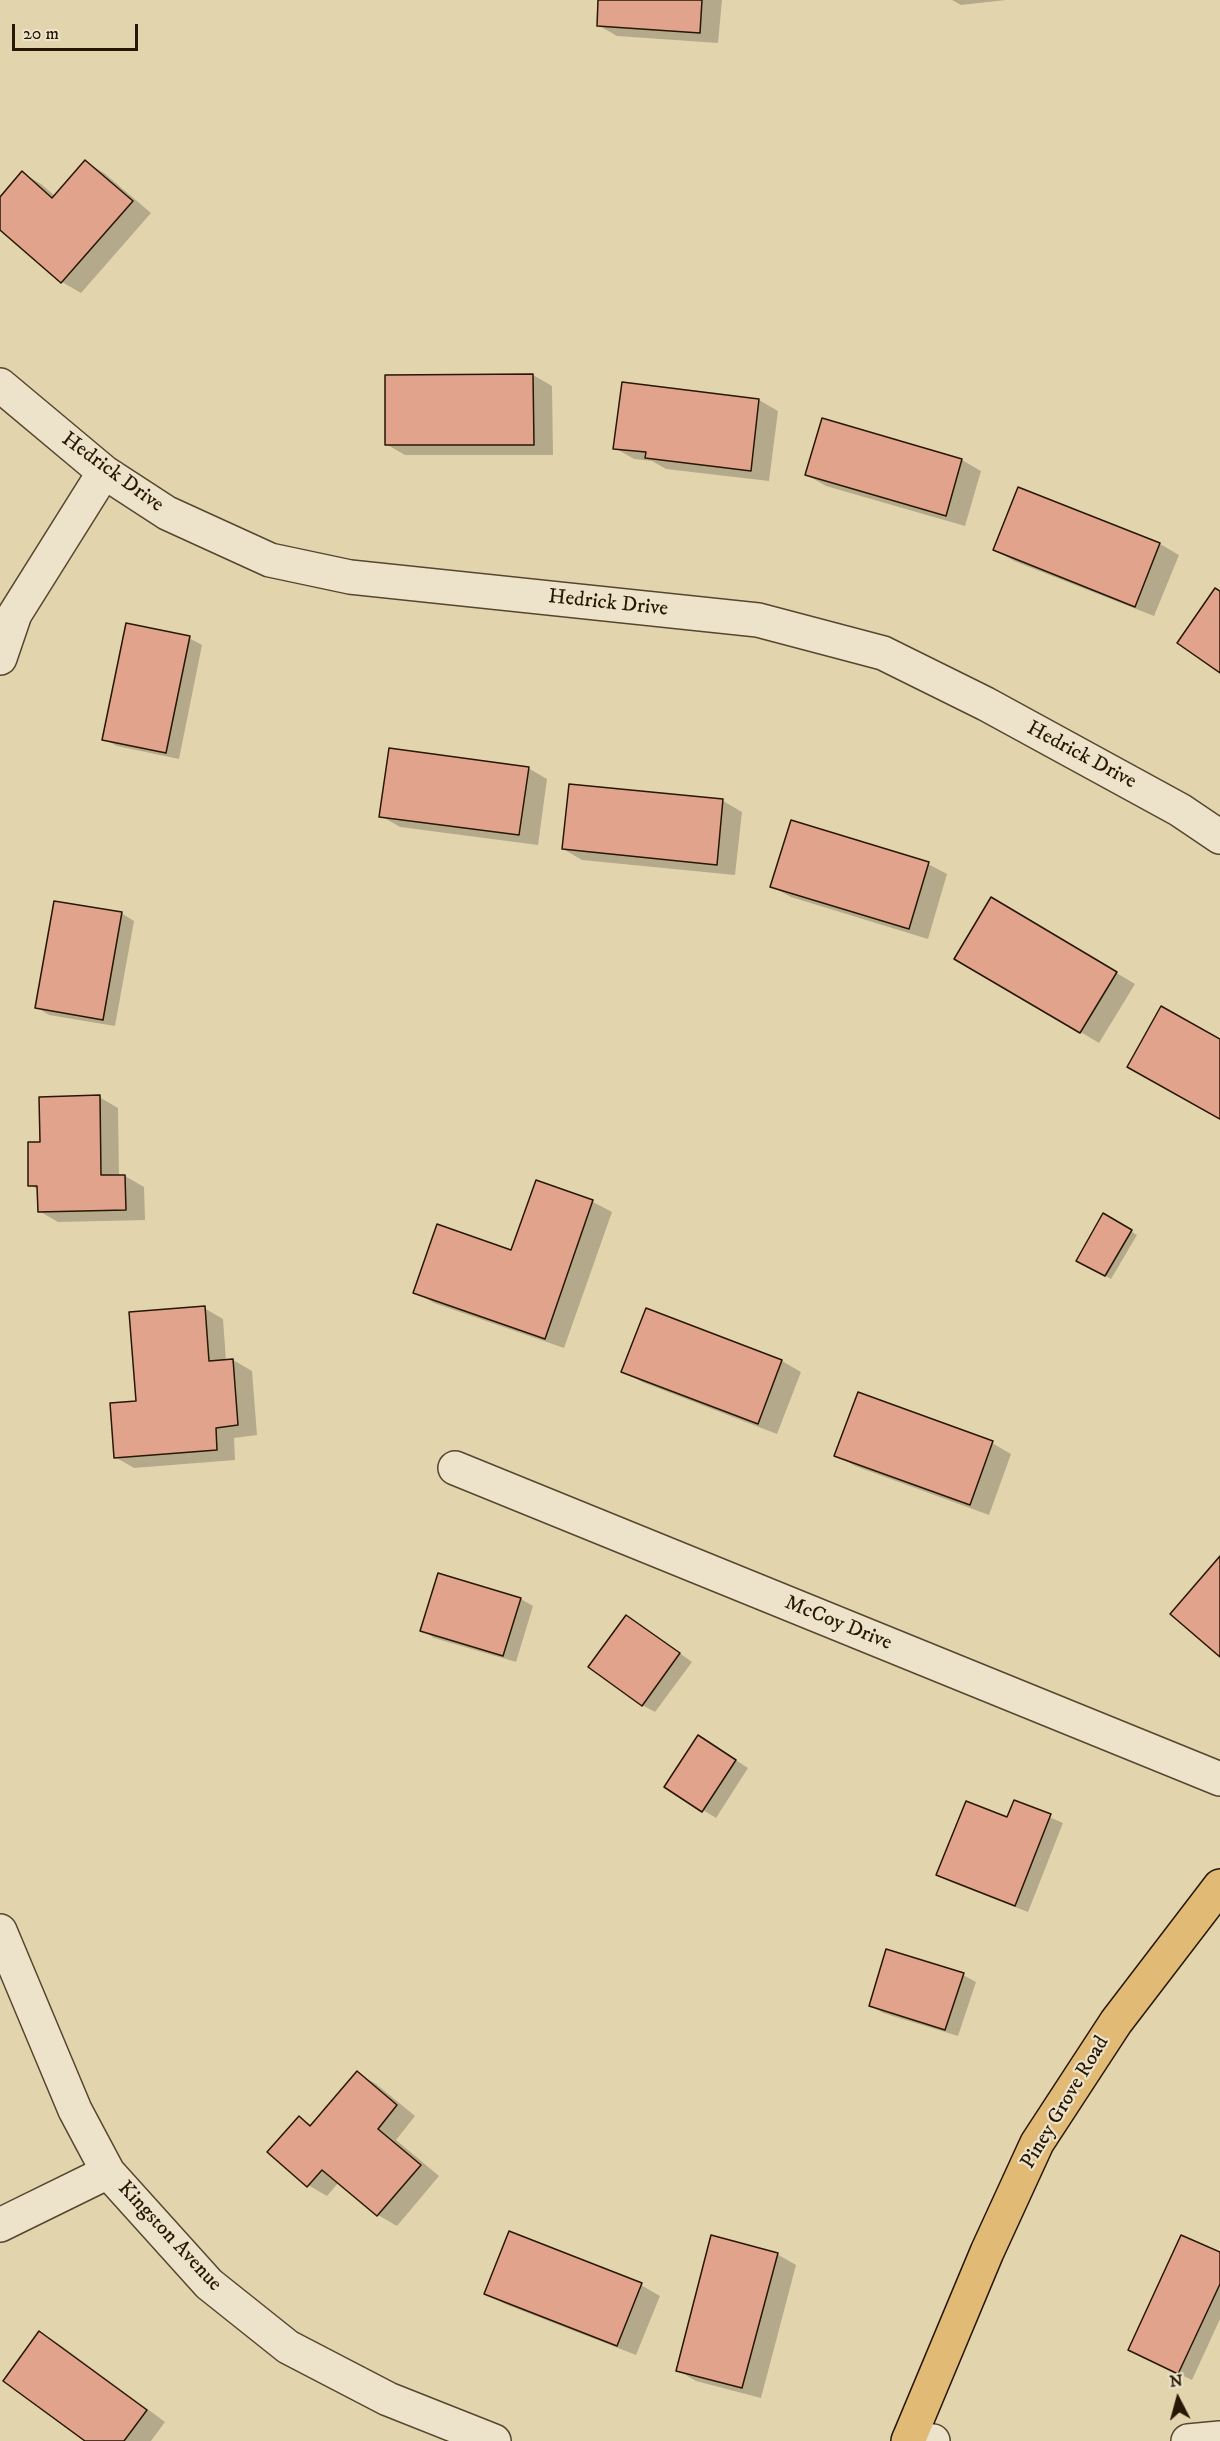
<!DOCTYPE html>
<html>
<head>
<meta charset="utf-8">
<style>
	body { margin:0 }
	#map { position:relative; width:1220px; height:2441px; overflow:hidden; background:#e2d4ad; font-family:"IM FELL DW Pica",serif }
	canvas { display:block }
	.north { position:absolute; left:1148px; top:2369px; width:60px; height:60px; -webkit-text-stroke:4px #ece3ca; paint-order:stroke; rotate:354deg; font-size:16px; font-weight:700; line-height:24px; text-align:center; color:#271704 }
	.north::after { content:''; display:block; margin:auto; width:21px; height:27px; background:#271704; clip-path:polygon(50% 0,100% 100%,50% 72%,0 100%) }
	.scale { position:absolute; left:12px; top:24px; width:126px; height:27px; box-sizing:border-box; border:3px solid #271704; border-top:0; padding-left:8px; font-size:18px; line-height:21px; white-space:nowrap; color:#271704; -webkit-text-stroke:4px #ece3ca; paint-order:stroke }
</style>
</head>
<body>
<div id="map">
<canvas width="1220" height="2441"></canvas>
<div class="north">N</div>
<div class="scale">20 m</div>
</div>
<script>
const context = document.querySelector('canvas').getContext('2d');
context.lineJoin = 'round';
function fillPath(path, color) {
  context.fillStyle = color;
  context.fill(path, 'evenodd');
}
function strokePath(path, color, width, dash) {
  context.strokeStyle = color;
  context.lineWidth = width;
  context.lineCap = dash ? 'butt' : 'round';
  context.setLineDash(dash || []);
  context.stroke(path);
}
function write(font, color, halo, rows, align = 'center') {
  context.font = font + ' "IM FELL DW Pica",serif';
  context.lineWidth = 4.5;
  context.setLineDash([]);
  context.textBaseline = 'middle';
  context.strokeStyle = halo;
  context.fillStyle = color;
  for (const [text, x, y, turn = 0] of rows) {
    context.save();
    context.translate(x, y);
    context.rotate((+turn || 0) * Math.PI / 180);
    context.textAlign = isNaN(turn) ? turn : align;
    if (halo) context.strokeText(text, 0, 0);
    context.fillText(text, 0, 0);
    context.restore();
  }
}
fillPath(new Path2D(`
	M 600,0 L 722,0 L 718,43 L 617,36 L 598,25 Z
	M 952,0 L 1006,0 L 961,5 Z
	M 86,162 L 104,173 L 151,213 L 81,293 L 62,282 L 0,228 L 0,199 L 22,173 L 41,184 L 55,196 Z
	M 533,375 L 552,386 L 553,455 L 405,455 L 386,444 L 386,376 Z
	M 623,384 L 759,400 L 778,411 L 769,481 L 666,469 L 652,461 L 634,459 L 615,448 Z
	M 823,420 L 962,460 L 981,471 L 965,526 L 826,486 L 807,475 Z
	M 1019,489 L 1160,544 L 1179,555 L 1154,616 L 1014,561 L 995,550 Z
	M 189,638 L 202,645 L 179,759 L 117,746 L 104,739 Z
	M 528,768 L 547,779 L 538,845 L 400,827 L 381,816 Z
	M 570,786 L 723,801 L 742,812 L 735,875 L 582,860 L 563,849 Z
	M 928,864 L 947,874 L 928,939 L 791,897 L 772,887 Z
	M 1011,910 L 1135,984 L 1099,1043 L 957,958 Z
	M 121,913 L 134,921 L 115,1026 L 49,1015 L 36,1007 Z
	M 99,1097 L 118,1108 L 119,1177 L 125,1176 L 144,1187 L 145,1220 L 58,1222 L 39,1211 L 39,1190 L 30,1185 L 41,1143 Z
	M 536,1182 L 593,1202 L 612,1212 L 564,1348 L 434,1303 L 415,1292 L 512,1252 Z
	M 1103,1215 L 1137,1235 L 1111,1279 L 1078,1260 Z
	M 204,1308 L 223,1319 L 226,1361 L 233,1360 L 252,1371 L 257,1435 L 234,1438 L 235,1460 L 134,1468 L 115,1457 L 138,1403 Z
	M 647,1310 L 782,1361 L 801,1372 L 777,1434 L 642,1382 L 623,1371 Z
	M 992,1443 L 1011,1454 L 989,1515 L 855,1466 L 836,1455 Z
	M 439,1575 L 521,1599 L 533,1606 L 516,1662 L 434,1638 L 422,1630 Z
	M 639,1624 L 692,1662 L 655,1712 L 642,1705 Z
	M 711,1744 L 748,1768 L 716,1818 L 666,1787 Z
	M 1015,1802 L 1063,1823 L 1028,1912 L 951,1882 L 938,1875 L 1008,1819 Z
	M 963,1975 L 976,1982 L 958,2036 L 883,2013 L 870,2005 Z
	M 357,2073 L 376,2084 L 415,2116 L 396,2140 L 439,2176 L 397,2226 L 378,2215 L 339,2182 L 327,2196 L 308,2185 L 299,2118 L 312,2125 Z
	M 777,2254 L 796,2265 L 761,2398 L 696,2381 L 677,2370 Z
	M 1220,2254 L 1220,2319 L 1192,2380 L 1129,2350 Z
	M 641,2285 L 660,2296 L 636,2355 L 505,2304 L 486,2293 Z
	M 40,2333 L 59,2344 L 165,2422 L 151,2441 L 88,2441 Z`), '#0003');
const building = new Path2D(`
	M 598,0 L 702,0 L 700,33 L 597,26 Z
	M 85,160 L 133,201 L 61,283 L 0,230 L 0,197 L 22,171 L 52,198 Z
	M 533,374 L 534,445 L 385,445 L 385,375 Z
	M 622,382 L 759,399 L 751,471 L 645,458 L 646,452 L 613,449 Z
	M 822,418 L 962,459 L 946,516 L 805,475 Z
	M 1018,487 L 1160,543 L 1135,607 L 993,550 Z
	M 1215,588 L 1220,591 L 1220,673 L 1177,643 Z
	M 126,623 L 190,636 L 166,753 L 102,740 Z
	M 389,748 L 529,767 L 519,835 L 379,817 Z
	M 569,784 L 723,799 L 717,865 L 562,849 Z
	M 791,820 L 929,862 L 909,929 L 770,887 Z
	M 991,897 L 1117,972 L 1080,1033 L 954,959 Z
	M 54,901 L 122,912 L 103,1020 L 35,1008 Z
	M 1161,1006 L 1220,1039 L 1220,1119 L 1127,1067 Z
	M 100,1095 L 101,1175 L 125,1175 L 126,1210 L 38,1212 L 37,1186 L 28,1186 L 28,1142 L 40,1142 L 39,1097 Z
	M 536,1180 L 593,1200 L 545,1339 L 413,1293 L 437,1224 L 511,1250 Z
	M 1103,1213 L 1132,1230 L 1105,1276 L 1076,1261 Z
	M 205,1306 L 209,1361 L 233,1359 L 238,1425 L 216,1428 L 217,1450 L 114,1458 L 110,1403 L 136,1401 L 129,1312 Z
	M 646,1308 L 782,1360 L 758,1424 L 621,1372 Z
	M 858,1392 L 993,1441 L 970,1505 L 834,1456 Z
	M 1220,1556 L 1220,1657 L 1170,1614 Z
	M 438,1573 L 521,1598 L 503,1656 L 420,1631 Z
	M 626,1615 L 680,1653 L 642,1706 L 588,1667 Z
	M 698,1735 L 736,1760 L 702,1812 L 664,1787 Z
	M 1014,1800 L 1051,1814 L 1015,1906 L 936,1875 L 966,1801 L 1007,1817 Z
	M 886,1949 L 964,1973 L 945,2030 L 869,2006 Z
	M 357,2071 L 397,2105 L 378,2129 L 421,2165 L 377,2216 L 322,2170 L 307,2187 L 267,2152 L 299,2116 L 310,2126 Z
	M 509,2231 L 642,2283 L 617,2346 L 484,2294 Z
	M 711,2235 L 778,2253 L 742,2388 L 676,2371 Z
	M 1181,2235 L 1220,2252 L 1220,2284 L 1178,2374 L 1128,2350 Z
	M 39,2331 L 147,2410 L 124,2441 L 85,2441 L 3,2381 Z`);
fillPath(building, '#e1a38b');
strokePath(building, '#271704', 1.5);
const minor = new Path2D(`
	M 0,385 L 104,472 L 167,513 L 270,560 L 350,577 L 758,620 L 883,653 L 986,704 L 1180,810 L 1220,837
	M 0,658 L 15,614 L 104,472
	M 455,1468 L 1220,1779
	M 0,1931 L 75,2110 L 108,2172 L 209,2284 L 288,2347 L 388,2399 L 494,2441
	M 0,2225 L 108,2172
	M 909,2439 L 933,2441
	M 1188,2441 L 1220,2438`);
const major = new Path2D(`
	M 908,2441 L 987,2252 L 1037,2143 L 1116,2022 L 1220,1886`);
strokePath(minor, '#56462e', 36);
strokePath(major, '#271704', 36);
strokePath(minor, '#ece3ca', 33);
strokePath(major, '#e1ba76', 33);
write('21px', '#271704', '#ece3ca', [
	["Hedrick Drive",112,473,36],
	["Hedrick Drive",608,604,6],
	["Hedrick Drive",1081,756,28],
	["McCoy Drive",838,1624,22],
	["Piney Grove Road",1066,2103,-59],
	["Kingston Avenue",169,2237,47]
]);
</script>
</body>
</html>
